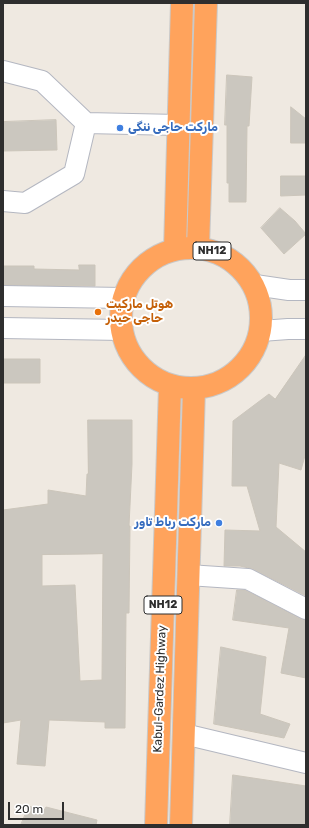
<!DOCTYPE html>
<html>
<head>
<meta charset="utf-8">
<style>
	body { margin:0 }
	#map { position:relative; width:309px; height:828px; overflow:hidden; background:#efe9e1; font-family:Rubik,sans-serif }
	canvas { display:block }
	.frame { position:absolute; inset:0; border:4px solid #2e2e2e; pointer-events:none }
	.scale { position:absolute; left:8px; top:802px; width:56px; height:18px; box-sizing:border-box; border:2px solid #2e2e2e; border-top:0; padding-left:5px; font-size:12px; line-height:14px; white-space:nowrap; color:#2e2e2e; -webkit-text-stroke:3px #fff; paint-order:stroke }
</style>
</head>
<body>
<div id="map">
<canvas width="309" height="828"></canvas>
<div class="frame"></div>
<div class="scale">20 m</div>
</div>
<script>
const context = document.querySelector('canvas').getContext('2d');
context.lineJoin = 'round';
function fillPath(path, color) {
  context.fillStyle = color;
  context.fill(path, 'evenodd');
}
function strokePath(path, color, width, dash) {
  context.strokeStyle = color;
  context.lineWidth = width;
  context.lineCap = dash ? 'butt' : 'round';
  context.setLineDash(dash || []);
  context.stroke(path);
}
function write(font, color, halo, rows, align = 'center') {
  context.font = font + ' Rubik,Vazirmatn,sans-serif';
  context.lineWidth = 4;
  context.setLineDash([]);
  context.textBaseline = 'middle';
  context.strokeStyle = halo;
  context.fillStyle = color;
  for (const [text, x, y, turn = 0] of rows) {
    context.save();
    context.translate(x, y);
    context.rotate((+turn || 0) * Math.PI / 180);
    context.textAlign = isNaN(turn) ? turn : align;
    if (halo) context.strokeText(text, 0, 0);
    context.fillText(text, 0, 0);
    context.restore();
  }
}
const building = new Path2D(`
	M 227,75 L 252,77 L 249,126 L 247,126 L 246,202 L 229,202 L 229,183 L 227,183 L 227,125 L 225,125 Z
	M 291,107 L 306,119 L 306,143 L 291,143 Z
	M 56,120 L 57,150 L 3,151 L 3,122 Z
	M 281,176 L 306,176 L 306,195 L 281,196 Z
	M 280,208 L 295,221 L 306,234 L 284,254 L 261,228 Z
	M 79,265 L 95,265 L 95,286 L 3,285 L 3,266 L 34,266 L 34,269 L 79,270 Z
	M 306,355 L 306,452 L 301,470 L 279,463 L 276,527 L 306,552 L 306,596 L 253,569 L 240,566 L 224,566 L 225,530 L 260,531 L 247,486 L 232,486 L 233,421 L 269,394 L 275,399 Z
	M 3,359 L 40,359 L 40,383 L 3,383 Z
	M 88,420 L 132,420 L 132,464 L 129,526 L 130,526 L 129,613 L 126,613 L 125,728 L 105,728 L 105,722 L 49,720 L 45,766 L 17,764 L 21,720 L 3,723 L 3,510 L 48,504 L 48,490 L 86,496 L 87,474 L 88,474 ZM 103,554 L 102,680 L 80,681 L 75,585 L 42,586 L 42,555 Z
	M 237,590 L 245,590 L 301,619 L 306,620 L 306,678 L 281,673 L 289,628 L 233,620 Z
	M 221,647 L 266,657 L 260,714 L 290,724 L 284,738 L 214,724 Z
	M 233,775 L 306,786 L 306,825 L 230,825 Z
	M 29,806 L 43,812 L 46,807 L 97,820 L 96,825 L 21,825 Z`);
fillPath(building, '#cbc7bf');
strokePath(building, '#cbc5ba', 1);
const minor = new Path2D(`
	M 3,71 L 42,81 L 86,123 L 178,125
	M 3,201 L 25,203 L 74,174 L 86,123
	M 255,285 L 289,290 L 306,290
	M 3,296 L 123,298
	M 3,328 L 122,330
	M 261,331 L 288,329 L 306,329
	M 188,575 L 248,579 L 306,609
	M 184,734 L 306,763`);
const highway = new Path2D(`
	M 198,247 L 206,3
	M121 318a70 70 0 1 1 140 0a70 70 0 1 1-140 0Z
	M 175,249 L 182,3
	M 156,825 L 170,386
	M 181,825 L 194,389`);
strokePath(minor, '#b4b7c1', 22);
strokePath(highway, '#c9c9c9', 24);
strokePath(minor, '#fff', 20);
strokePath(highway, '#ffa35c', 22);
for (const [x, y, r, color] of [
	[120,128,4,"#3f7fe0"],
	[98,312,4,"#e8710a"],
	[219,523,4,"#3f7fe0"]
]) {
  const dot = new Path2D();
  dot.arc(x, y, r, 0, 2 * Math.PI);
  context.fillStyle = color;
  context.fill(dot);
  strokePath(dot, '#fff', 1.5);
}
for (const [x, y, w] of [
	[212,251,38],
	[163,605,38]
]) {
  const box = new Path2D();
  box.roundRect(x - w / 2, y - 9, w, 18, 3);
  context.fillStyle = '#fff';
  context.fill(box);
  strokePath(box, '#2e2e2e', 1);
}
write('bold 11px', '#2e2e2e', null, [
	["NH12",212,251],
	["NH12",163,605]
]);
write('bold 12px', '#366cbe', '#fff', [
	["مارکت حاجی ننگی",128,128],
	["مارکت رباط تاور",211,523,"right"]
], 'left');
write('bold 12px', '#c56008', '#fff', [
	["هوتل مارکیت",106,305],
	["حاجی حیدر",106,319]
], 'left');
write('12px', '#2e2e2e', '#fff', [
	["Kabul-Gardez Highway",160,689,-88]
]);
</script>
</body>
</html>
